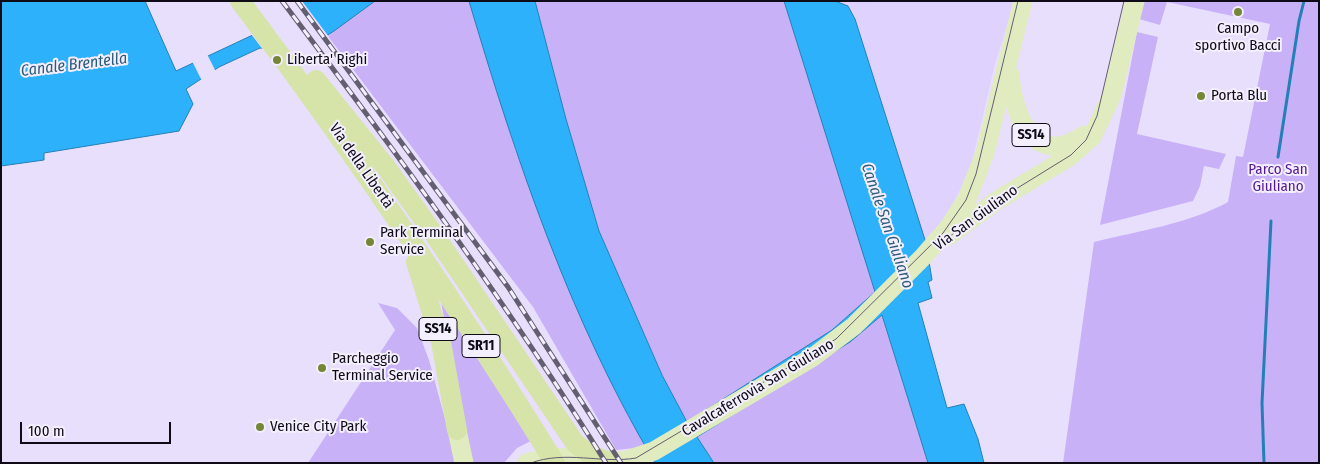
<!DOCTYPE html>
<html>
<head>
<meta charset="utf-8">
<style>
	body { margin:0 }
	#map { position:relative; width:1320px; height:464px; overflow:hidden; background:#e8dffd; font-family:"Fira Sans Condensed",sans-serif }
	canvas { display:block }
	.frame { position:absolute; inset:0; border:2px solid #0e0a16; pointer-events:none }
	.scale { position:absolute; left:20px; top:422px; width:151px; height:22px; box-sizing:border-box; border:2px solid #0e0a16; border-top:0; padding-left:6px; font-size:15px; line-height:18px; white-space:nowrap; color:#0e0a16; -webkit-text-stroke:4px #f4effe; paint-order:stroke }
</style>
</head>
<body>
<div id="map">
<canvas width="1320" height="464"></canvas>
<div class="frame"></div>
<div class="scale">100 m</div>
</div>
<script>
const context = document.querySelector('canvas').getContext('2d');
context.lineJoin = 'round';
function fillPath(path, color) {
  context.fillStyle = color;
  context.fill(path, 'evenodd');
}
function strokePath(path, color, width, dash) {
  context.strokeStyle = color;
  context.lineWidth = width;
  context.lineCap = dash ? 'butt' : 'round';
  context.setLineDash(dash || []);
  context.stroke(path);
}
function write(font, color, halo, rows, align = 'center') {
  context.font = font + ' "Fira Sans Condensed",sans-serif';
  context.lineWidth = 4;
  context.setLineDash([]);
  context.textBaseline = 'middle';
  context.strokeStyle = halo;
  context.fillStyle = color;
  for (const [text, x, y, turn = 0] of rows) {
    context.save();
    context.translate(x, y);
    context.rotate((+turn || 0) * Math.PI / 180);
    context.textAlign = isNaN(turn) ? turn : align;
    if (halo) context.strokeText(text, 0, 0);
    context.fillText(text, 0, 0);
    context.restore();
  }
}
fillPath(new Path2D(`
	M 835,1 L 1015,1 L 995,64 L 970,170 L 945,220 L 925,240 L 855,19 L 848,6 Z`), '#e0d2ff');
fillPath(new Path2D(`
	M 375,1 L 469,1 L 516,152 L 645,447 L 616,450 L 533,307 L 327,35 Z
	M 535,1 L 784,1 L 875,292 L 832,330 L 687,422 L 662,375 L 599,231 L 566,119 Z
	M 1143,1 L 1319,1 L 1319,463 L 1063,463 L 1094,242 C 1138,231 1188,224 1228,202 L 1236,156 L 1243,157 L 1270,24 L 1167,2 L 1160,25 L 1139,19 Z
	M 1137,32 L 1158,37 L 1137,134 L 1226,154 L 1219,169 L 1204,166 L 1200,186 L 1193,201 L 1100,225 Z
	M 441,301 L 531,441 L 517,448 L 504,463 L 470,463 Z
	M 378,303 L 397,308 L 417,328 L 429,360 L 457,463 L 308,463 L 395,330 Z
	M 882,315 L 928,463 L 714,463 L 696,438 L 850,342 Z`), '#c9b1f8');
const water = new Path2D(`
	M 1,1 L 145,1 L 176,71 L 257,33 L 260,1 L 375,1 L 334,31 L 300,52 L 260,48 L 219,67 L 186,89 L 193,104 L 179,131 L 44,153 L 44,160 L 1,166 Z
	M 469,1 L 535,1 L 566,119 L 599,231 L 662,375 L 687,422 L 832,330 L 875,292 L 784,1 L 835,1 L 848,6 L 855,19 L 926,243 L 932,280 L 928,282 L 932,298 L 918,303 L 947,408 L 964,404 L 978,439 L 984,463 L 928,463 L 882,315 L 850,342 L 697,437 L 714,463 L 655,463 C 570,320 516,160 469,1 Z`);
fillPath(water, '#2eb1fb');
strokePath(water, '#247fb6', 1);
fillPath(new Path2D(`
	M 258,1 L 302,1 L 329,37 L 301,54 L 264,51 L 251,34 L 255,31 Z
	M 207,54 L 216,72 L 202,81 L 192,61 Z`), '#e8dffd');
strokePath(new Path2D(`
	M 1278,157 L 1299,21 L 1304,1
	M 1264,463 L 1262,403 L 1271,221`), '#247fb6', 3);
strokePath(new Path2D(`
	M 1010,75 C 1013,115 1035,170 1084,135
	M 949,236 L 996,201 L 1069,157 L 1092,137 L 1112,95 L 1135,1
	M 457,430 L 464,463
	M 526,463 L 549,457 L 624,461 L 654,451 L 813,357 L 854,326 L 923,257 L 949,227 L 967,199 L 985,153 L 1023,1`), '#e0ebbf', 19);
strokePath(new Path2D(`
	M 240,1 C 352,150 457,304 555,463
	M 316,80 L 386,167 L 434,234 L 575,443 L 586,452 L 606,461
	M 416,262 L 441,342 L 457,430`), '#d6e4aa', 20);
strokePath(new Path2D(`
	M 941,245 L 958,229 L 1003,197 L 1071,155 L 1086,140 L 1097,116 L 1124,1
	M 531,463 C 565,450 602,464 636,458 L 836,339 L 943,233 L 966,200 L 976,174 L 1018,1`), '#645e71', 1);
const rail = new Path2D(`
	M 282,1 C 396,152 507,303 606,463
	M 297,1 L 508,287 L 621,463`);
strokePath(rail, '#645e71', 5);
strokePath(rail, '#f4effe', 3, [9]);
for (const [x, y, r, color] of [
	[1238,12,5,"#758636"],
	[277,60,5,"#758636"],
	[1201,96,5,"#758636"],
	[370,242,5,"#758636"],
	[322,368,5,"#758636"],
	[260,427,5,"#758636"]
]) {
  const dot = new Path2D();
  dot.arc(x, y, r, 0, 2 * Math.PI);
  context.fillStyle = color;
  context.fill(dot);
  strokePath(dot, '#f4effe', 2);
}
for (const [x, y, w] of [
	[1031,135,38],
	[438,329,38],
	[481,346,38]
]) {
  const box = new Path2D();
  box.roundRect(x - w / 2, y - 11.5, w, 23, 4);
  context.fillStyle = '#f4effe';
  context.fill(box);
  strokePath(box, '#0e0a16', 1);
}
write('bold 14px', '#0e0a16', null, [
	["SS14",1031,135],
	["SS14",438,329],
	["SR11",481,346]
]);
write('15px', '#0e0a16', '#f4effe', [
	["Campo",1238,29,"center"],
	["sportivo Bacci",1238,46,"center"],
	["Liberta' Righi",287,60],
	["Porta Blu",1211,96],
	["Park Terminal",380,233],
	["Service",380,250],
	["Parcheggio",332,359],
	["Terminal Service",332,376],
	["Venice City Park",270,427]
], 'left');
write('15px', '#0e0a16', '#f4effe', [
	["Via della Libertà",361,166,55],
	["Via San Giuliano",976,218,-36],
	["Cavalcaferrovia San Giuliano",758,388,-31]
]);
write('15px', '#561a95', '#f4effe', [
	["Parco San",1278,170],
	["Giuliano",1278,187]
]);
write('italic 16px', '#2b5b7a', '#f4effe', [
	["Canale Brentella",74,65,-7],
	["Canale San Giuliano",887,226,71]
]);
</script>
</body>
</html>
